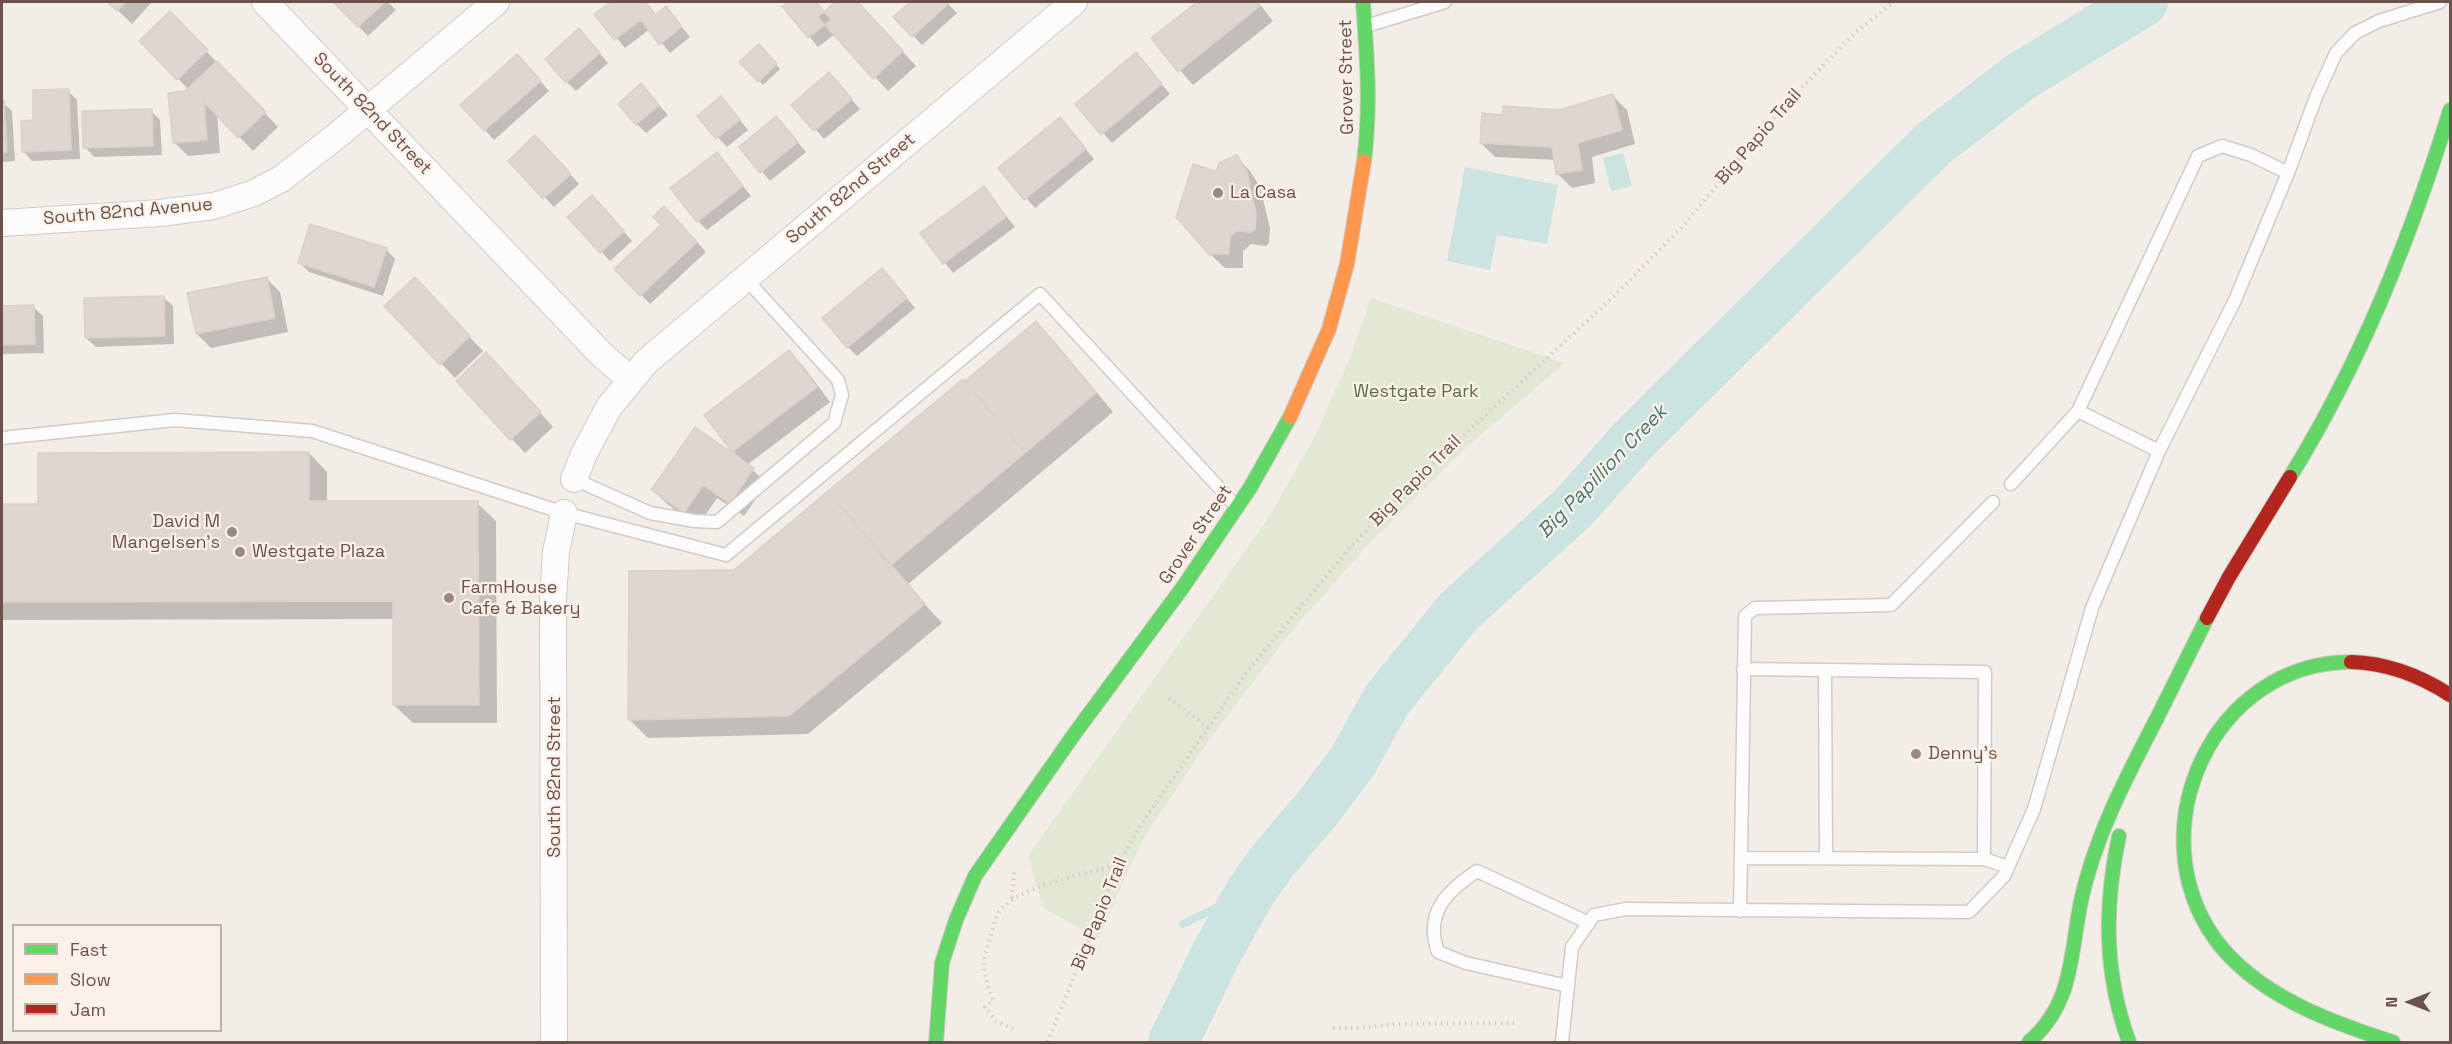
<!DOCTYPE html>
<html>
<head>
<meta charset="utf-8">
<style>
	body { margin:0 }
	#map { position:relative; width:2452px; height:1044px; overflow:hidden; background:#f3ede8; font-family:"Space Grotesk",sans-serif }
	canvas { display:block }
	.frame { position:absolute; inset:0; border:3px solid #6c524d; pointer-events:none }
	.legend { position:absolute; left:12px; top:924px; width:210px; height:108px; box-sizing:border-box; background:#fcf1e8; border:2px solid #c2b1aa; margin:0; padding:8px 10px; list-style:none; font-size:18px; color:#6c524d }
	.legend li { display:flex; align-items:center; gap:12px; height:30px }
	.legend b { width:30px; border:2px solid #c2b1aa }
	.north { position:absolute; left:2380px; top:972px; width:60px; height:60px; -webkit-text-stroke:4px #fcf1e8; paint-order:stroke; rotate:270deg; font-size:16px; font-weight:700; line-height:24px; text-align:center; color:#6c524d }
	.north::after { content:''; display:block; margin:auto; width:21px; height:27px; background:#6c524d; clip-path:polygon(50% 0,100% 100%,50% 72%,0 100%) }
</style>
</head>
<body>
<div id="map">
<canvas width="2452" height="1044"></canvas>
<div class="frame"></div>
<ul class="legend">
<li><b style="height:8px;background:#63d668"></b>Fast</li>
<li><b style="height:8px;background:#ff974d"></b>Slow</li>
<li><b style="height:8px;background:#b3261e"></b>Jam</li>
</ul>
<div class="north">N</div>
</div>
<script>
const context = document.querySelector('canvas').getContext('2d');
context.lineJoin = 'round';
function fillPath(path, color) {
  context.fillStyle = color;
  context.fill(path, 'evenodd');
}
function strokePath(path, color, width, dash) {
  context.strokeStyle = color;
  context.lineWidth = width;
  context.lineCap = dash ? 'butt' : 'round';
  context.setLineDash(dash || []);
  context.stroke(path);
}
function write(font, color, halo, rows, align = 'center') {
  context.font = font + ' "Space Grotesk",sans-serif';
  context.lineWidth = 4.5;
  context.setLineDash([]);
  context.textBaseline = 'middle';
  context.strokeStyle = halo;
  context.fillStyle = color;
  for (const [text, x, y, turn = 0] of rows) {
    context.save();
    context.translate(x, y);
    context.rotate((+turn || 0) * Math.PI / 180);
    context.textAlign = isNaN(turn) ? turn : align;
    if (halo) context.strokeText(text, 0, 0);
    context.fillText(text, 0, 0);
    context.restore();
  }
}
fillPath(new Path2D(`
	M 1371,298 L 1565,363 L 1471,443 L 1367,546 L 1291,632 L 1210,739 L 1146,834 L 1122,884 L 1099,939 L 1043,908 L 1028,856 L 1269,517 L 1314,438 L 1349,360 Z`), '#e3e8d4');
fillPath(new Path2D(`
	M 1623,153 L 1632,186 L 1611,191 L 1603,158 Z
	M 1465,167 L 1558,185 L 1547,244 L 1497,235 L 1490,270 L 1447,261 Z`), '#cbe3e1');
fillPath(new Path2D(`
	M 109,2 L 152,2 L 132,24 Z
	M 335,2 L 388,2 L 396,10 L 368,36 Z
	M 613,2 L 646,2 L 657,16 L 666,8 L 690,37 L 670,53 L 650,29 L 625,48 L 597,14 Z
	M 790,2 L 816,2 L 825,13 L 837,2 L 857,2 L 916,66 L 888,91 L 835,34 L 818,47 L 784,6 Z
	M 912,2 L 946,2 L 957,13 L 922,45 L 896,17 Z
	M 1199,2 L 1258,2 L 1273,21 L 1193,85 L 1153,39 Z
	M 170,13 L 278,127 L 253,151 L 217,114 L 220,153 L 188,156 L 174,142 L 186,93 L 189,90 L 141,41 Z
	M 588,40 L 608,63 L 576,91 L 567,82 Z
	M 759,46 L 780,69 L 763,85 L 742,62 Z
	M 1145,64 L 1170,94 L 1112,143 L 1077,104 Z
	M 526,65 L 549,91 L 494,140 L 462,105 Z
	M 838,84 L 860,109 L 824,139 L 794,105 Z
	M 641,85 L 668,115 L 646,133 L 637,124 Z
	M 68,91 L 77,100 L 80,159 L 32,161 L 23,151 L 35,122 Z
	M 1613,96 L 1627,110 L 1635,144 L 1592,157 L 1595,183 L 1572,188 L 1558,174 L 1555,160 L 1495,157 L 1481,143 L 1504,116 L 1558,112 Z
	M 2,102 L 12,111 L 15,161 L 2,162 Z
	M 730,108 L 748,130 L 727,147 L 699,116 Z
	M 151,111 L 160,120 L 162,155 L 94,157 L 85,147 Z
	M 1060,119 L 1094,159 L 1035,208 L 1000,168 Z
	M 785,127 L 806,152 L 770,181 L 741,147 Z
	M 544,146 L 579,184 L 554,207 L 510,161 Z
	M 717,154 L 751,196 L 707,230 L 698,221 Z
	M 1236,157 L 1250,171 L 1260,187 L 1270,228 L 1269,243 L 1266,246 L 1251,244 L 1243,251 L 1243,268 L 1225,268 L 1211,255 L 1217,173 Z
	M 984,188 L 1015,227 L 953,273 L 922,234 Z
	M 601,206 L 632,241 L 610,261 L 569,217 Z
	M 674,217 L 706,252 L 650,304 L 616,269 Z
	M 386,249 L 395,259 L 383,296 L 309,272 L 300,263 Z
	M 266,278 L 280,292 L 288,332 L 211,348 L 197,334 Z
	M 891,279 L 915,308 L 857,356 L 848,347 Z
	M 428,293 L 483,351 L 455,378 L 387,306 Z
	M 163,297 L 173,306 L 174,344 L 96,347 L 86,338 Z
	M 33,307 L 43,316 L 44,353 L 2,354 L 2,308 Z
	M 1036,323 L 1054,341 L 1113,412 L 907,585 L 942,623 L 808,734 L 648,738 L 629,719 L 735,572 Z
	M 789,352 L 803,366 L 830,402 L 747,465 L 767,483 L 744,516 L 717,498 L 698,526 L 667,504 L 653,490 L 740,459 L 733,451 Z
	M 500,368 L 553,427 L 525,453 L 458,381 Z
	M 309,453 L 327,472 L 327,503 L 477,503 L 496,521 L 497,723 L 413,723 L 394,705 L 394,619 L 2,620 L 2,505 L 39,505 Z`), '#0003');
strokePath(new Path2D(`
	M 1183,924 L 1251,891`), '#cbe3e1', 8);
strokePath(new Path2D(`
	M 1173,1042 L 1218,950 L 1251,891 L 1275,858 L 1317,809 L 1353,761 L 1386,701 L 1459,611 L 1573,508 L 1637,436 L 1933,144 L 2020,77 L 2143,2`), '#cbe3e1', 50);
const building = new Path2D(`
	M 107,2 L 126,2 L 117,11 Z
	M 333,2 L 385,2 L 358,27 Z
	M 611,2 L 645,2 L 655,15 L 666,6 L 682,27 L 659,45 L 641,20 L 614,40 L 594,14 Z
	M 788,2 L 816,2 L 831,20 L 808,38 L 782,6 Z
	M 835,2 L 858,2 L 903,51 L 873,79 L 818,17 Z
	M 910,2 L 947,2 L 949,3 L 912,37 L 893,17 Z
	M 1197,2 L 1257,2 L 1260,6 L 1178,72 L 1151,38 Z
	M 170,11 L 208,50 L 177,80 L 139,41 Z
	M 579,28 L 600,53 L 566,83 L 545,59 Z
	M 759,44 L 777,64 L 758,82 L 739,62 Z
	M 1136,52 L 1162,84 L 1101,135 L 1075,104 Z
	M 517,54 L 541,81 L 484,131 L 460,105 Z
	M 217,61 L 266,112 L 238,138 L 204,102 L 207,140 L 173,143 L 168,93 L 185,91 Z
	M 829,72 L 852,99 L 814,131 L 791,105 Z
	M 641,83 L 659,105 L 636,125 L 618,104 Z
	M 69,89 L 71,150 L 22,152 L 21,121 L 33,120 L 33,90 Z
	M 1613,94 L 1622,130 L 1578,143 L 1582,170 L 1556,174 L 1552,147 L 1480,143 L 1482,113 L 1502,115 L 1503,106 L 1558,110 Z
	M 721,96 L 740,120 L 716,139 L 697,116 Z
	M 2,100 L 4,100 L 7,152 L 2,153 Z
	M 152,109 L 153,146 L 83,148 L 82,111 Z
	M 776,116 L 798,142 L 760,173 L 739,147 Z
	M 1060,117 L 1086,149 L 1024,200 L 998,168 Z
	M 535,135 L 571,174 L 543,199 L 508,161 Z
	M 717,152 L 743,186 L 697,222 L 670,188 Z
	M 1237,155 L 1247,172 L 1256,213 L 1255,229 L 1251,232 L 1236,231 L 1230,237 L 1229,254 L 1212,254 L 1210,256 L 1176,217 L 1193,164 L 1216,171 L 1219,163 Z
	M 984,186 L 1006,217 L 943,264 L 920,233 Z
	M 592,195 L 624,231 L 600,253 L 567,217 Z
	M 664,206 L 697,242 L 640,296 L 614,269 L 661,225 L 653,217 Z
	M 310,224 L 387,248 L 374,287 L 298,263 Z
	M 882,268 L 907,298 L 847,348 L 822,318 Z
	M 267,277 L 275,318 L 196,334 L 187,293 Z
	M 415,277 L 470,336 L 440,365 L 384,306 Z
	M 164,296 L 165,336 L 85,338 L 84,298 Z
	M 34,305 L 35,344 L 2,345 L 2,306 Z
	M 1036,321 L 1096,393 L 1025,453 L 965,381 Z
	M 789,350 L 817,387 L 732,452 L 704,415 Z
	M 486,352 L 541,412 L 510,440 L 456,381 Z
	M 963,379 L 1025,453 L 890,566 L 828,491 Z
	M 695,427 L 754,468 L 730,504 L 703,485 L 684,513 L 651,490 Z
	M 309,452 L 309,501 L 478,501 L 479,705 L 393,705 L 393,601 L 2,602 L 2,504 L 38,504 L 38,453 Z
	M 828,491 L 925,604 L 789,716 L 628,720 L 629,571 L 734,570 Z`);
fillPath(building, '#dfd5d1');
strokePath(building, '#dbd0cb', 1.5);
const lane = new Path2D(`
	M 1366,26 L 1445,2
	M 2078,411 L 2159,451
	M 2,438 L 175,420 L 312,431 L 564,513 L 726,555 L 1040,294 L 1236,506
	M 574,479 L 650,513 L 695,521 L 717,522 L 834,423 L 842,395 L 838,380 L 745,278
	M 2011,484 L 2078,411 L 2198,156 L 2222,146 L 2251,155 L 2288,173
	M 1743,669 L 1985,672 L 1984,859
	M 1825,671 L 1826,858
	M 1741,858 L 1984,859 L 2008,867
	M 1740,911 L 1745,616 L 1755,608 L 1891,605 L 1993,502
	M 1568,986 L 1466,963 L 1438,952 C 1424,913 1447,891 1477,871 L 1589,923
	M 1562,1042 L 1572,947 L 1594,915 L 1626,909 L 1969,912 L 2004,876 L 2034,809 L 2092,608 L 2159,451 L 2235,300 L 2288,173 L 2316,97 L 2336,53 L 2355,33 L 2379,21 L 2440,2`);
const street = new Path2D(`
	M 265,2 L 602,355 L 631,380
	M 2,223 L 160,213 L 214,206 L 254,193 L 281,179 L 339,134 L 496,2
	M 574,479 L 584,454 L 609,407 L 646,362 L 1074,2
	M 554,1042 L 553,600 L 556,552 L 564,513`);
const fast = new Path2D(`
	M 1363,2 C 1367,56 1371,108 1364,161
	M 2290,477 C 2361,362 2410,239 2450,110
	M 2351,662 C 2213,662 2137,830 2215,939 C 2256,995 2330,1022 2393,1042
	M 2119,836 C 2104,907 2104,973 2129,1042
	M 936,1042 L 942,963 L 956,920 L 975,876 L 1075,733 L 1183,587 L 1250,488 L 1290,417
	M 2029,1042 C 2074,1003 2070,954 2081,901 C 2095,836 2126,778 2156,720 C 2173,686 2190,652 2207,618`);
const slow = new Path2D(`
	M 1290,417 L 1329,329 L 1347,264 L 1364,161`);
const jam = new Path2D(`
	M 2207,618 L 2229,577 L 2290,477
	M 2351,662 C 2388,663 2419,675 2450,695`);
strokePath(lane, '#d2cac7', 15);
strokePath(street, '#d2cac7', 28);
strokePath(fast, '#d2c8c4', 16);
strokePath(slow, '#d2c8c4', 16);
strokePath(jam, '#d2c8c4', 16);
strokePath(new Path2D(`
	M 1169,698 L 1209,728
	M 1012,898 L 1014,872
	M 1333,1028 L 1361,1028 L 1397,1024 L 1514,1023
	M 1013,1029 L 996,1021 L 985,1007 L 993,1000 C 983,975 981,964 990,938 C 993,930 995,919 999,912 C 1017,886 1086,874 1117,865
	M 1048,1042 L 1118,864 L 1144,820 L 1246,673 L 1349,549 L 1405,490 L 1614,296 L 1681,228 L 1785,105 L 1856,32 L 1894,2`), '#d4ccca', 4, [1.5, 4.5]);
strokePath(lane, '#fdfcfc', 12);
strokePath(street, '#fdfcfc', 26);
strokePath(fast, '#63d668', 14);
strokePath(slow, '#ff974d', 14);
strokePath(jam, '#b3261e', 14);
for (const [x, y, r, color] of [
	[1218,193,6,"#9b8883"],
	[232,532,6,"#9b8883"],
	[240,552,6,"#9b8883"],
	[449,598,6,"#9b8883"],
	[1916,754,6,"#9b8883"]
]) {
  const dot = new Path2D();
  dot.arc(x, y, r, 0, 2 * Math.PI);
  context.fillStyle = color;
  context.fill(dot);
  strokePath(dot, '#fcf1e8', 2);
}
write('18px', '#6c524d', '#fcf1e8', [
	["Grover Street",1347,77,-91],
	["South 82nd Street",372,114,46],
	["Big Papio Trail",1759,137,-49],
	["South 82nd Street",851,189,-40],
	["South 82nd Avenue",128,212,-5],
	["Big Papio Trail",1416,481,-45],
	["Grover Street",1196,535,-56],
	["South 82nd Street",555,777,-90],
	["Big Papio Trail",1100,914,-68]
]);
write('18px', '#6c524d', '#fcf1e8', [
	["La Casa",1230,193],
	["David M",220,522,"right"],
	["Mangelsen's",220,543,"right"],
	["Westgate Plaza",252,552],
	["FarmHouse",461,588],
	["Cafe & Bakery",461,609],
	["Denny's",1928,754]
], 'left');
write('18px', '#5a7146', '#fcf1e8', [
	["Westgate Park",1416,392]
]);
write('italic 20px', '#477777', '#fcf1e8', [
	["Big Papillion Creek",1603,472,-46]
]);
</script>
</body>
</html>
